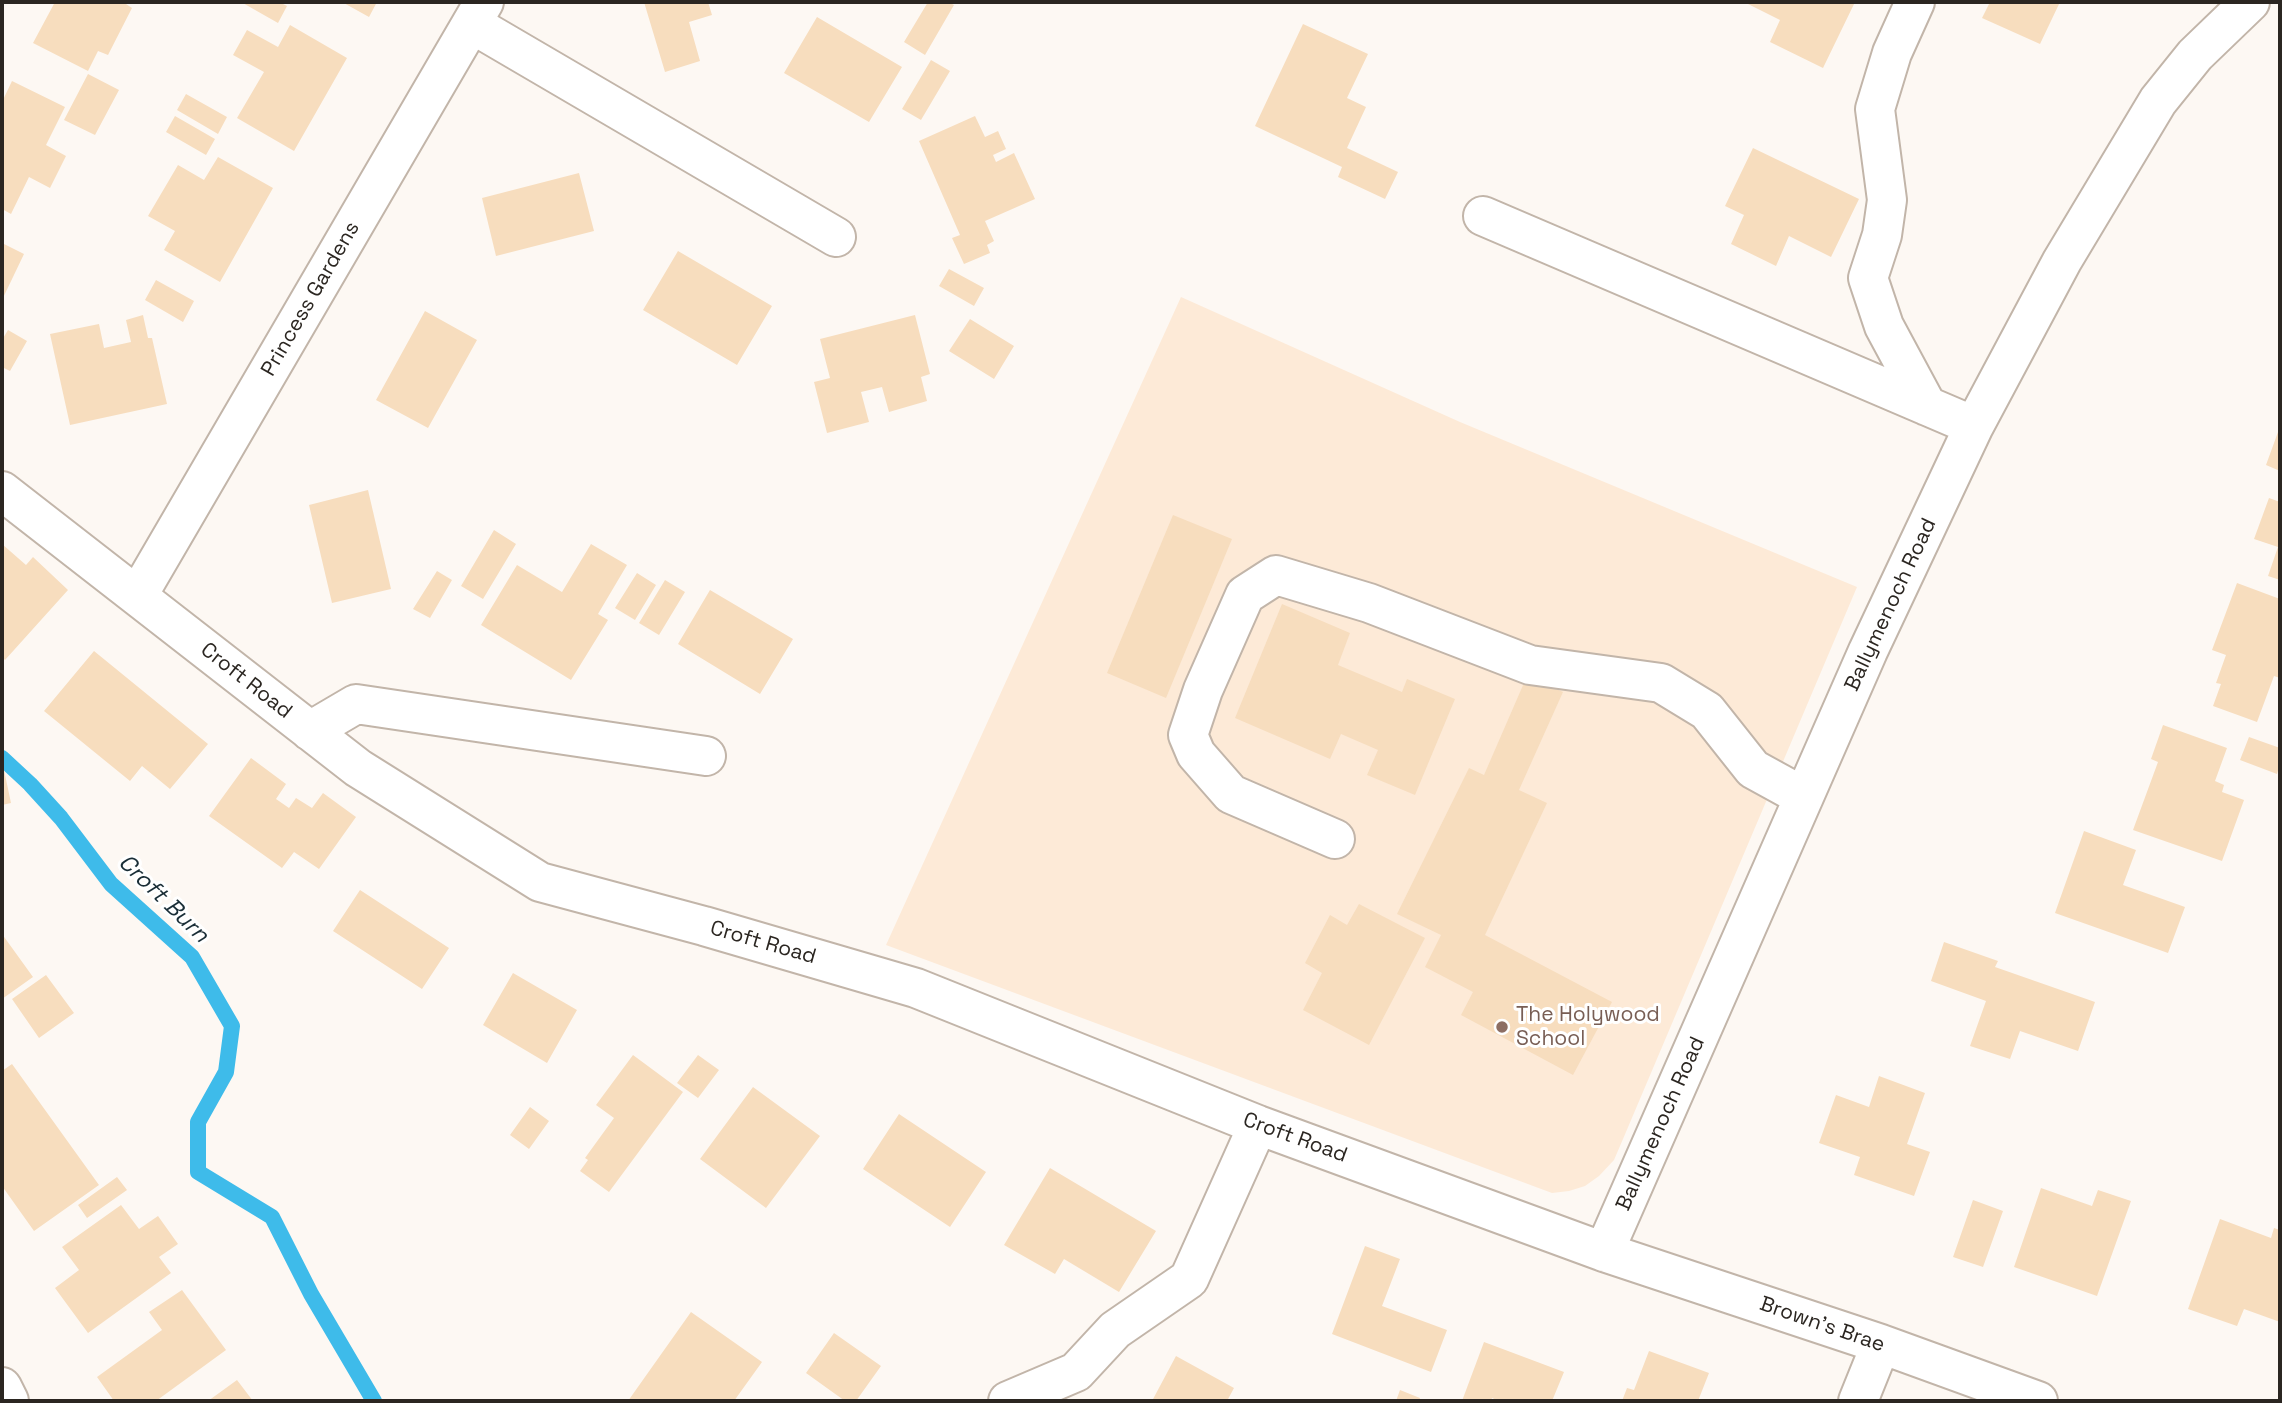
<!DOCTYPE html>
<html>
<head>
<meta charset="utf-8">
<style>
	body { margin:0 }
	#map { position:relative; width:2282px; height:1403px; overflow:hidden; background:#fdf8f3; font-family:"Space Grotesk",sans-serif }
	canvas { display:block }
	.frame { position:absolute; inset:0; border:4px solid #2b2621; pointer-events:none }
</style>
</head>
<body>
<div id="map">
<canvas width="2282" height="1403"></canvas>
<div class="frame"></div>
</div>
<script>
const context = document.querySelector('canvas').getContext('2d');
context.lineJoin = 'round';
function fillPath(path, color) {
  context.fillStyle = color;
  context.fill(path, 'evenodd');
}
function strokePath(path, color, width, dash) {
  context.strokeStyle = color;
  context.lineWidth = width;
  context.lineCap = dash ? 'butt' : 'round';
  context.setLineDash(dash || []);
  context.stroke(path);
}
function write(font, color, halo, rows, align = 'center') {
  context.font = font + ' "Space Grotesk",sans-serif';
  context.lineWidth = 6;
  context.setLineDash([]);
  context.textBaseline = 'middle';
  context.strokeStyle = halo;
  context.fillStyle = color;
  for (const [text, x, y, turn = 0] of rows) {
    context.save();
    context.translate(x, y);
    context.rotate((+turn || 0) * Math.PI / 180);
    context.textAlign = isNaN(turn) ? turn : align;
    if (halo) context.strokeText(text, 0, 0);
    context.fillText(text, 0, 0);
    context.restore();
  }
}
fillPath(new Path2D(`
	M 1181,297 L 1460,422 L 1857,587 L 1623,1139 L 1614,1160 L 1599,1176 L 1585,1186 L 1569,1191 L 1552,1193 L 886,945 Z`), '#fdead7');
strokePath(new Path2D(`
	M 2,758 L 30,784 L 61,818 L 111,884 L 192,957 L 232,1026 L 226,1072 L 198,1122 L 198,1172 L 272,1217 L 311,1294 L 374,1401`), '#3ebbea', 16);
fillPath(new Path2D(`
	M 55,2 L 123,2 L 132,8 L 108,55 L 98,51 L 88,71 L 33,43 Z
	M 241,2 L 279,2 L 287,6 L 278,23 Z
	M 342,2 L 377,2 L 369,17 Z
	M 644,2 L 708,2 L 712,15 L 689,22 L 700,61 L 665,72 Z
	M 928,2 L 948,2 L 954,5 L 925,55 L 904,42 Z
	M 1744,2 L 1855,2 L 1823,68 L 1770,42 L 1780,20 Z
	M 1990,2 L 2060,2 L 2040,44 L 1982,18 Z
	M 817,17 L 902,67 L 869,122 L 784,73 Z
	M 1303,24 L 1368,54 L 1347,98 L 1366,107 L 1347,148 L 1398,172 L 1385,199 L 1338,177 L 1342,167 L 1255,126 Z
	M 290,25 L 347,58 L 294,151 L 237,118 L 264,72 L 233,55 L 247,30 L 278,47 Z
	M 931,60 L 950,71 L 921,120 L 902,109 Z
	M 88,74 L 119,90 L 95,135 L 64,120 Z
	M 12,81 L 65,107 L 46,145 L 66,156 L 50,188 L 29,177 L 11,214 L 2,209 L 2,102 Z
	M 186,94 L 227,117 L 218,134 L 177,110 Z
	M 175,116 L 215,139 L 206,155 L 166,132 Z
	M 975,116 L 985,137 L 998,131 L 1006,149 L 993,155 L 996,162 L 1014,153 L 1035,199 L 985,221 L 994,241 L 987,245 L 990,253 L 964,264 L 952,238 L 960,235 L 919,141 Z
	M 1753,148 L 1859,199 L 1831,257 L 1789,236 L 1776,266 L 1731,244 L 1744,215 L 1725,206 Z
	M 218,157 L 273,188 L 220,282 L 164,250 L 175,231 L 148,216 L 178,165 L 204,180 Z
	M 579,173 L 594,231 L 496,256 L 482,198 Z
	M 2,243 L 24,254 L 2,300 Z
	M 678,251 L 772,306 L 737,365 L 643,310 Z
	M 949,269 L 984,288 L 974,306 L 939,286 Z
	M 156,280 L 194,301 L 183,322 L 145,300 Z
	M 425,311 L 477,340 L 428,428 L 376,400 Z
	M 143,315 L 148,338 L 152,338 L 167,404 L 70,425 L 50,334 L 99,324 L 104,348 L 131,342 L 126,320 Z
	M 915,315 L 930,374 L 921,377 L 927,401 L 889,412 L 882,387 L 861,392 L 869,422 L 827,433 L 814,382 L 830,378 L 820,339 Z
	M 970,319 L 1014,346 L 994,379 L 949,351 Z
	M 8,330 L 27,341 L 10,371 L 2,367 L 2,340 Z
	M 2278,432 L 2280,433 L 2280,471 L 2266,465 Z
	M 368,490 L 391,589 L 332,603 L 309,505 Z
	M 2269,498 L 2280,502 L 2280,580 L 2268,576 L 2278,547 L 2254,539 Z
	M 1173,515 L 1232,539 L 1166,698 L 1107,673 Z
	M 494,530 L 516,544 L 483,599 L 461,586 Z
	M 2,544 L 26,565 L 33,557 L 68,590 L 5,660 L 2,657 Z
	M 591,544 L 627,565 L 598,614 L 608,620 L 571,680 L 481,625 L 517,565 L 562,592 Z
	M 437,571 L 452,580 L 430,618 L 413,609 Z
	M 637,573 L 656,585 L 635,620 L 615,608 Z
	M 665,580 L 685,592 L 659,635 L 639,623 Z
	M 2237,583 L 2280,599 L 2280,678 L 2274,676 L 2257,722 L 2213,706 L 2221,684 L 2216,683 L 2226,655 L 2212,650 Z
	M 710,590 L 793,639 L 760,694 L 678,644 Z
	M 1282,604 L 1350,633 L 1338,665 L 1402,692 L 1407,679 L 1455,699 L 1415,795 L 1367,775 L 1378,750 L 1341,734 L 1330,759 L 1235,718 Z
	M 94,651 L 208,744 L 170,789 L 142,766 L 130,781 L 44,711 Z
	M 1527,676 L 1563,692 L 1519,790 L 1547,803 L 1485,935 L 1612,1002 L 1573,1075 L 1461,1015 L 1473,992 L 1425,967 L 1441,935 L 1397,914 L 1469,768 L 1484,775 Z
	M 2163,725 L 2227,748 L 2215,781 L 2224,785 L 2222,792 L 2244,800 L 2222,861 L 2133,830 L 2158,762 L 2151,759 Z
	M 2249,737 L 2280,748 L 2280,764 L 2277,774 L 2240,760 Z
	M 251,758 L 286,784 L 276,799 L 289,808 L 296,798 L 312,808 L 323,793 L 356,817 L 319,869 L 294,852 L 282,868 L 209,816 Z
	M 2,770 L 4,770 L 11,803 L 2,805 Z
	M 2084,831 L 2136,850 L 2123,885 L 2185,907 L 2168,953 L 2055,913 Z
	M 360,890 L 449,948 L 422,989 L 333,931 Z
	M 1359,904 L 1425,938 L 1369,1045 L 1303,1010 L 1322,973 L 1305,963 L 1330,915 L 1347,925 Z
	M 2,934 L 33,977 L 2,999 Z
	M 1944,942 L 1998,961 L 1995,967 L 2095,1002 L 2078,1051 L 2020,1031 L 2010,1059 L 1970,1046 L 1986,1001 L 1931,981 Z
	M 513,973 L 577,1010 L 547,1063 L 483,1025 Z
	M 46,975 L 74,1013 L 39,1038 L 12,999 Z
	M 633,1055 L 683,1092 L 609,1192 L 580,1171 L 588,1160 L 585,1158 L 614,1118 L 596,1105 Z
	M 698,1055 L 719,1070 L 698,1098 L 677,1083 Z
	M 12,1064 L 99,1185 L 34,1231 L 2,1186 L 2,1071 Z
	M 1879,1076 L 1925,1093 L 1907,1144 L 1930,1152 L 1914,1196 L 1854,1175 L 1860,1157 L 1819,1143 L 1836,1095 L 1869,1107 Z
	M 753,1087 L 820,1136 L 766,1208 L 700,1159 Z
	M 530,1107 L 549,1121 L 529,1149 L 510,1135 Z
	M 899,1114 L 986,1172 L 950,1227 L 863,1169 Z
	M 1050,1168 L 1156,1231 L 1119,1292 L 1064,1259 L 1055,1274 L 1004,1245 Z
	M 117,1177 L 127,1190 L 87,1218 L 78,1205 Z
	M 2041,1188 L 2092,1206 L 2098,1190 L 2131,1201 L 2097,1296 L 2014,1267 Z
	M 1973,1200 L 2003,1211 L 1983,1267 L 1953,1257 Z
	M 121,1205 L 139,1229 L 158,1216 L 178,1244 L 159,1257 L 171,1273 L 88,1333 L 55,1288 L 79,1270 L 62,1247 Z
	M 2220,1219 L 2271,1238 L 2274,1228 L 2280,1230 L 2280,1322 L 2244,1309 L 2237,1326 L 2188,1309 Z
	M 1365,1246 L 1400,1259 L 1382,1306 L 1447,1330 L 1431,1372 L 1332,1334 Z
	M 182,1290 L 226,1350 L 156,1401 L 114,1401 L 97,1377 L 162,1330 L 149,1312 Z
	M 691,1312 L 762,1362 L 734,1401 L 628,1401 Z
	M 834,1333 L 881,1366 L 856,1401 L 845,1401 L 806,1373 Z
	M 1484,1342 L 1564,1372 L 1552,1401 L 1499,1401 L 1492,1398 L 1491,1401 L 1462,1401 Z
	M 1649,1351 L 1709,1373 L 1698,1401 L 1622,1401 L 1627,1388 L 1634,1390 Z
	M 1176,1356 L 1234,1388 L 1227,1401 L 1152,1401 Z
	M 237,1380 L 253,1401 L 208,1401 Z
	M 1400,1390 L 1420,1398 L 1419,1401 L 1396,1401 Z`), '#f7ddbe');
const minor = new Path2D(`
	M 1915,2 L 1892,53 L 1875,109 L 1887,200 L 1882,235 L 1868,278 L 1884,326 L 1927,406
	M 472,24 L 836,237
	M 1483,216 L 1974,426
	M 2,491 L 358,768 L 540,882 L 704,926 L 916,988 L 1258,1125 L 1604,1252 L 1881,1344 L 2038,1401
	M 138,595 L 484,2
	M 310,731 L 356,704 L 706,756
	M 1335,839 L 1231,794 L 1196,754 L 1188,735 L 1203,690 L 1245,595 L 1276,575 L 1369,603 L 1530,665 L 1661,683 L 1707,711 L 1753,769 L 1804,797
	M 1604,1252 L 1868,651 L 1974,426 L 2062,261 L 2158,101 L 2195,55 L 2250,2
	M 2,1387 L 9,1401
	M 1008,1401 L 1076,1372 L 1115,1330 L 1189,1279 L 1258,1125
	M 1858,1401 L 1881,1344`);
strokePath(minor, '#c2b5a9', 42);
strokePath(minor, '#fff', 38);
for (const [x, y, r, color] of [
	[1502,1027,7,"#8d6e63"]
]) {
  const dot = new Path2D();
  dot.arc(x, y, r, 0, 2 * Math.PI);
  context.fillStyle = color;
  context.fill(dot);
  strokePath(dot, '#fff', 2.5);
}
write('21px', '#2b2621', '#fff', [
	["Princess Gardens",311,299,-60],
	["Ballymenoch Road",1891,605,-65],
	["Croft Road",246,681,38],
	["Croft Road",763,943,16],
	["Ballymenoch Road",1661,1124,-66],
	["Croft Road",1295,1138,20],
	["Brown's Brae",1822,1325,19]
]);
write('21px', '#785e54', '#fff', [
	["The Holywood",1516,1015],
	["School",1516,1039]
], 'left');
write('italic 23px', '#192d36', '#fff', [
	["Croft Burn",163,899,44]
]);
</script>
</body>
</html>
